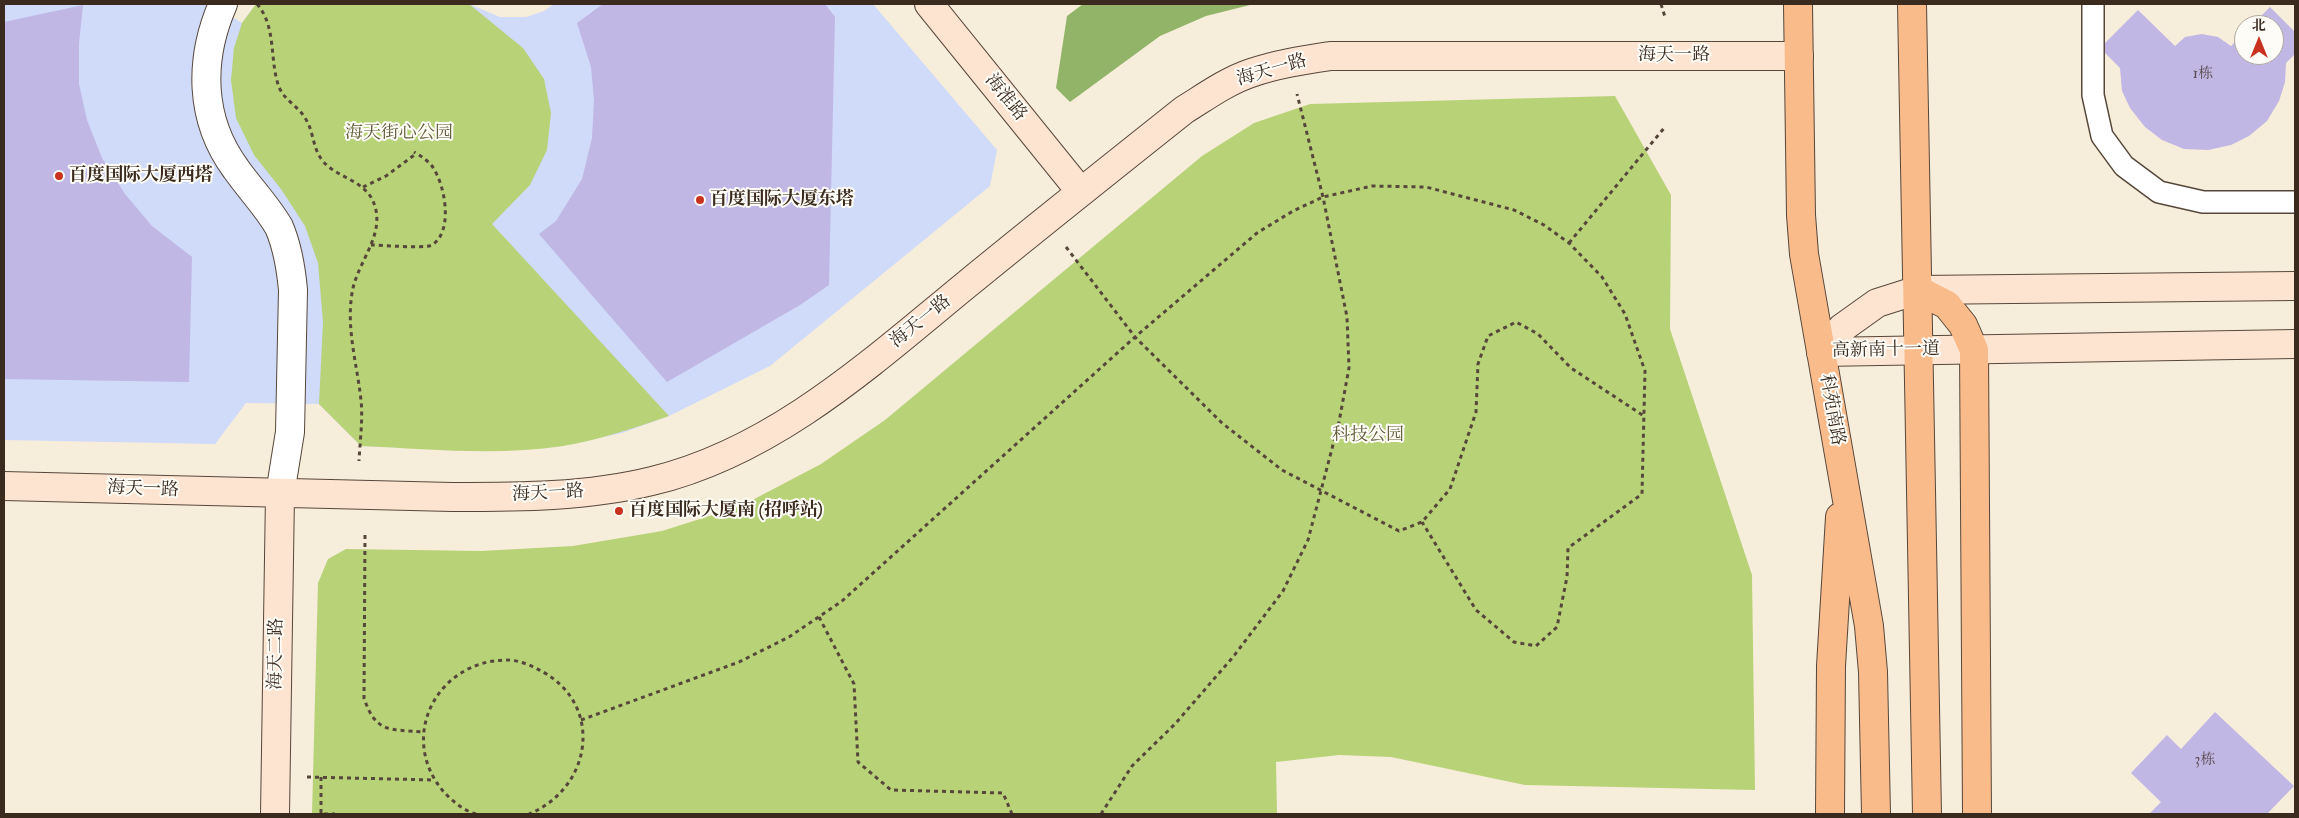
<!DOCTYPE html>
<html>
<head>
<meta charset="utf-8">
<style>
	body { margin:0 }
	#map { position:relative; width:2299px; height:818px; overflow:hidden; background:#f7eddb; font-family:"IM FELL Double Pica","Noto Serif SC",serif }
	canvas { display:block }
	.frame { position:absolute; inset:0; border:5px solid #3b2a1e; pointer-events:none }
	.north { position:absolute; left:2234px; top:15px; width:50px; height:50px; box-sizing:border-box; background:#fdfcf7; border:1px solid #afa8a0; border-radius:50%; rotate:0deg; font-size:14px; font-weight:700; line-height:20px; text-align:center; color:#3b2a1e }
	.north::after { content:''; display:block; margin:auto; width:18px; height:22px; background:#c8321e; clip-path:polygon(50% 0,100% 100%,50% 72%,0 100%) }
</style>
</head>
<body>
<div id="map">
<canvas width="2299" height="818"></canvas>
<div class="frame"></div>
<div class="north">北</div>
</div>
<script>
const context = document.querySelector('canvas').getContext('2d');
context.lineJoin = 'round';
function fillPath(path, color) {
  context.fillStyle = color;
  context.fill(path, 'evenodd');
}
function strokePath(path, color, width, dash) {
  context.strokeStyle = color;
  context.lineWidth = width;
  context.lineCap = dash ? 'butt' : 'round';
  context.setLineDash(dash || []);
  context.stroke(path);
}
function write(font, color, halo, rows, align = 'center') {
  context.font = font + ' "IM FELL Double Pica","Noto Serif SC",serif';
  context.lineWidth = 4;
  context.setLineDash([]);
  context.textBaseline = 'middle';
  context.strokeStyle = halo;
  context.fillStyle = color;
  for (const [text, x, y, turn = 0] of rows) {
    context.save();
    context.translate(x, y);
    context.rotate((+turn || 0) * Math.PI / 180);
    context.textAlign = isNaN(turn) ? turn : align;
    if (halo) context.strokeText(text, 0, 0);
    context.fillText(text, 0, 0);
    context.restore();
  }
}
fillPath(new Path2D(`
	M 4,4 L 213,4 L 242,23 L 256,4 L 469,4 L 500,17 L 526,17 L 544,11 L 554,4 L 873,4 L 997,150 L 990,186 L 770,366 L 669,416 L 622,433 L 562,446 L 496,451 L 361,446 L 319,404 L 246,403 L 215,444 L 4,440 Z`), '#d0daf9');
fillPath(new Path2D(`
	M 256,4 L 469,4 L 523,48 L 544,79 L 551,113 L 547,150 L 530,185 L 492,224 L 669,416 C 634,428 599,440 563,446 C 496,456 428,449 361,446 L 319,404 L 323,322 L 318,263 L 305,226 L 281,189 L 254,155 L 236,118 L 231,80 L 234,48 L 242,23 Z
	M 1615,96 L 1671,195 L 1670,329 L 1752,575 L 1755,790 L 1525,785 L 1391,757 L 1339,755 L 1276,762 L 1277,814 L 312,814 L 318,583 L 328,559 L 346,549 L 481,551 L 573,546 L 662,531 L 741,506 L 821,464 L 885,420 L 1202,156 L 1254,123 L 1310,104 Z`), '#b8d278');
fillPath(new Path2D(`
	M 1083,4 L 1254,4 L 1206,16 L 1160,36 L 1070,102 L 1056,88 L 1067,16 Z`), '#92b468');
fillPath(new Path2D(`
	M 603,4 L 825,4 L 835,17 L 829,285 L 800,305 L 667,382 L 539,234 L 556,221 L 582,179 L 592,138 L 594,100 L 591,67 L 577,23 Z
	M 83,5 L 79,43 L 79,84 L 87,120 L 102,158 L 125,194 L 152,226 L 192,257 L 189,382 L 4,379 L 4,22 Z
	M 2270,7 L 2295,32 L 2295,54 L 2286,63 L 2285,82 L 2279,101 L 2267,121 L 2249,136 L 2231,145 L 2208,150 L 2184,149 L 2162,140 L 2145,127 L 2130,108 L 2122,91 L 2120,68 L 2100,48 L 2138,10 L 2175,46 L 2185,37 L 2202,34 L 2218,37 L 2231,46 L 2244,33 L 2244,55 L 2274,55 L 2274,25 L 2252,25 Z
	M 2215,712 L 2294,786 L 2267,814 L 2149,814 L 2161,802 L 2131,773 L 2167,735 L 2181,749 Z`), '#c0b7e5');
const lane = new Path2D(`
	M 2093,4 L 2093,95 L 2102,136 L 2124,166 L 2159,192 L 2203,202 L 2295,202`);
const street = new Path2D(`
	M 223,4 C 199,59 199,119 236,169 C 250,189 267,206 279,227 C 288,248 291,268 293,290 L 290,432 L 280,494`);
const secondary = new Path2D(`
	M 929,4 L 1081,192
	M 1821,352 L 1842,328 L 1877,303 L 1918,290 L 2295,286
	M 1821,352 L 2295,344
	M 4,486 L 452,497 C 519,497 587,497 652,481 C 774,452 872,362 966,285 C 1038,226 1111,168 1184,110 C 1205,97 1227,81 1251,73 C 1277,64 1304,60 1330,56 L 1799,56
	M 275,814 L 280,494`);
const primary = new Path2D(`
	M 1798,4 L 1801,215 L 1804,254 L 1869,626 L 1873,672 L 1876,814
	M 1912,4 L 1927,814
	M 1918,290 L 1947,305 L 1963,325 L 1974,350 L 1977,814
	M 1830,814 L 1831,666 L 1840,517`);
strokePath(lane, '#57473a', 24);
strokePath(street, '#57473a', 30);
strokePath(secondary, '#57473a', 30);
strokePath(primary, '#57473a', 30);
strokePath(new Path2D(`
	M 257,4 C 277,27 269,60 279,87 C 284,100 298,106 305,118 C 314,131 312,147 322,160 C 335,177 361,179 372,199 C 388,231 360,258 353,288 C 345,326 357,363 361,400 C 363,420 360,441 359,461
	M 1661,4 L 1665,17
	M 363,187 L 386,176 L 417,153
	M 1569,243 L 1665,127
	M 371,245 C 382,245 425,249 432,245 C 454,231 445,184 432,166 C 427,160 421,156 414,152
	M 1066,247 L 1135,337 L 1222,423 L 1282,470 L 1399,531 L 1422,522 L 1450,489 L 1476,412 L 1478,364 L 1488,336 L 1516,322 L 1538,334 L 1571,368 L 1644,416
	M 365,535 L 364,698 C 376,734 390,729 424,732
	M 819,617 L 854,684 L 858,762 L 891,790 L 1003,793 L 1012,814
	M 581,720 L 739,662 L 789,637 L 842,601 L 1135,337 L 1257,233 L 1293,211 L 1323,197 L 1372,186 L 1426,187 L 1514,210 L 1544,225 L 1569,243 L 1602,277 L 1625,314 L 1645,371 L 1642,494 L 1568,548 L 1567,577 L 1557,627 L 1536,646 L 1514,642 L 1476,610 L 1422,522
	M 307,777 L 434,780
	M 321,777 L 321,814 L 335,814
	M 476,814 C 464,811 451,800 443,791 C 397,736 438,660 507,660 C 519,660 533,666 543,672 C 604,706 592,788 529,814
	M 1101,814 L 1132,766 L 1175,724 L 1233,657 L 1283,591 L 1308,540 L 1339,422 L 1349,368 L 1347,317 L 1323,197 L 1297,94`), '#57473a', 3, [4, 4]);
strokePath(lane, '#fff', 21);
strokePath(street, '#fff', 28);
strokePath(secondary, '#fde4d1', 28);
strokePath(primary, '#fabb8b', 28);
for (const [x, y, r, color] of [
	[59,176,5,"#c8321e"],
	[700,200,5,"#c8321e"],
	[619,511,5,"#c8321e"]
]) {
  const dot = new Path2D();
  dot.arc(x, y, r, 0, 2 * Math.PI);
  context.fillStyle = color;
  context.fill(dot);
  strokePath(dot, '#fdfcf7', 2);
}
write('15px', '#5c4d50', null, [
	["1栋",2203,75],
	["3栋",2205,761]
]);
write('18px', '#3b2a1e', '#fdfcf7', [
	["海天一路",1674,56],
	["海天一路",1272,71,-16],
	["海淮路",1005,98,51],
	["海天一路",921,322,-39],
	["高新南十一道",1886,351,-1],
	["科苑南路",1831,410,80],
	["海天一路",143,490,2],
	["海天一路",548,494,-3],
	["海天二路",277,654,-89]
]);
write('18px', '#605c39', '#fdfcf7', [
	["海天街心公园",399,134],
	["科技公园",1368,436]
]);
write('bold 18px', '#3b2a1e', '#fdfcf7', [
	["百度国际大厦西塔",69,176],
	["百度国际大厦东塔",710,200],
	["百度国际大厦南 (招呼站)",629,511]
], 'left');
</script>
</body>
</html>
